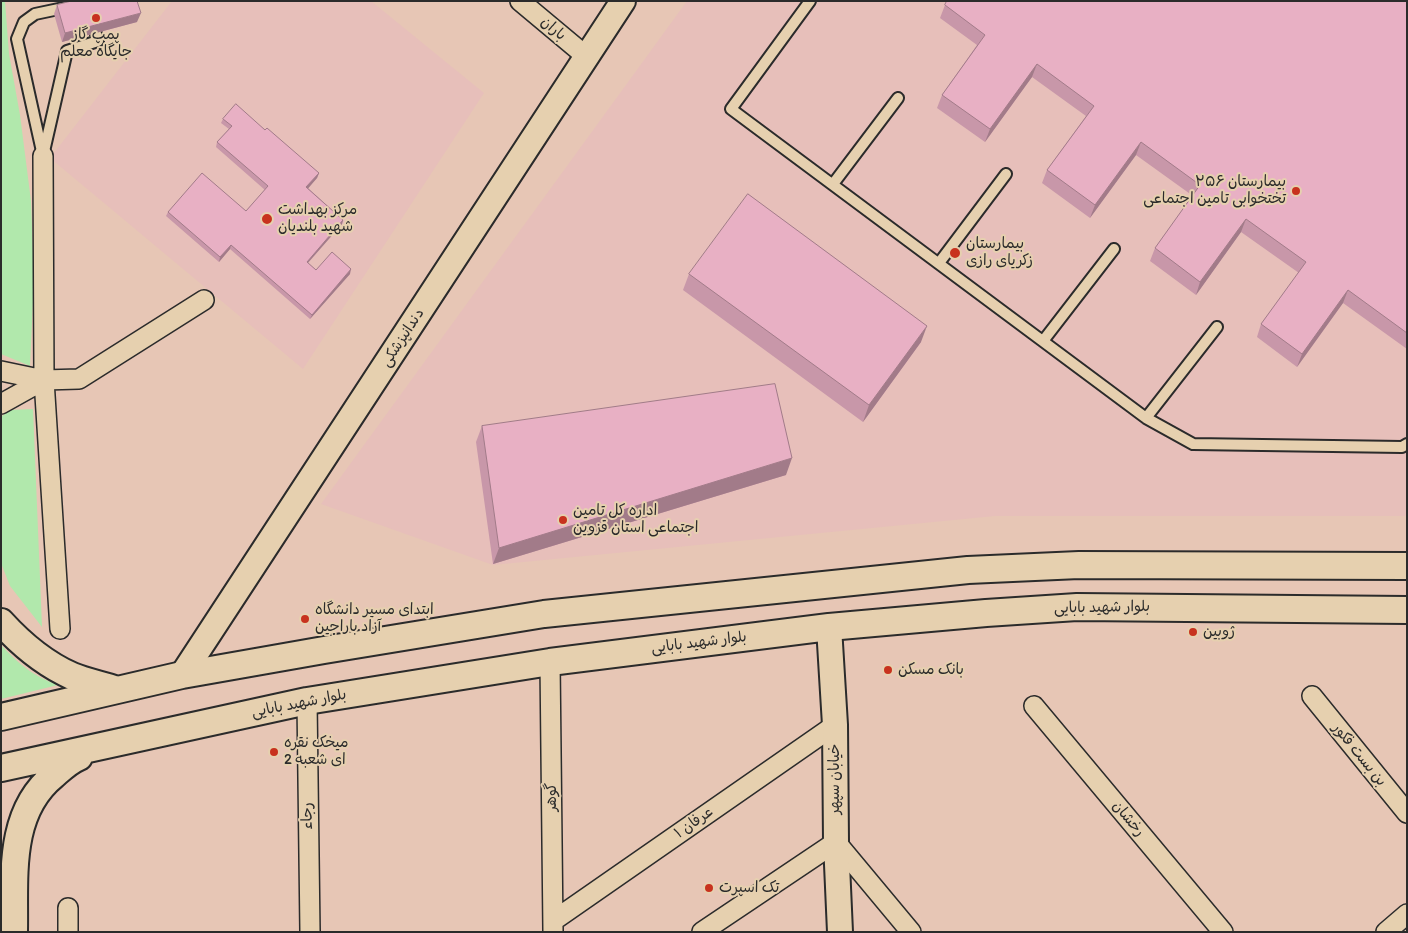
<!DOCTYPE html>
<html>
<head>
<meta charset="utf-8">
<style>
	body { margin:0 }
	#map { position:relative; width:1408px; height:933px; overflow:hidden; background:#e7c6b5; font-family:Itim,sans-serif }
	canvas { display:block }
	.frame { position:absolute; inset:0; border:2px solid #2b2b2b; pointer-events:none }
</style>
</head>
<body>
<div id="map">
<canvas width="1408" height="933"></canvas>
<div class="frame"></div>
</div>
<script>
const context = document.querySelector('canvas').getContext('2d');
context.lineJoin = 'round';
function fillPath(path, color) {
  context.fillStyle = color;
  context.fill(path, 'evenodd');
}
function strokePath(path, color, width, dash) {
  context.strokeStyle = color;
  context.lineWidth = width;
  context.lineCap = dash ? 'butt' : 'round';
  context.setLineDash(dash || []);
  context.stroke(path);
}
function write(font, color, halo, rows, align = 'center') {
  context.font = font + ' Itim,"Playpen Sans Arabic",sans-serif';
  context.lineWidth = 4;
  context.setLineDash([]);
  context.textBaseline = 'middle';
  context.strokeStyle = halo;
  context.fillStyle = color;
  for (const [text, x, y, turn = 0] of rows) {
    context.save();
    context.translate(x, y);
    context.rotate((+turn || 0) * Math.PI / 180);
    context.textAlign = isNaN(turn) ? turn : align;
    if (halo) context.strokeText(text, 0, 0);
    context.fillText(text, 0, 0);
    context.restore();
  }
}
fillPath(new Path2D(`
	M 172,1 L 371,1 L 484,93 L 303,369 L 50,158 Z
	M 687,1 L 1407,1 L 1407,514 L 1405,516 L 995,516 L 493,565 L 321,504 Z`), '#e7bfba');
fillPath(new Path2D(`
	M 1,1 L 5,1 L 9,54 L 20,115 L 31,201 L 34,279 L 30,366 L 1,354 Z
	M 33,409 L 42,627 L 10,586 L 1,563 L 1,417 L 9,410 Z
	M 1,645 C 19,664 33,676 58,685 L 1,699 Z`), '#b1e8ac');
const service = new Path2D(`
	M 810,1 L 731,109 L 1146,418 L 1193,444 L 1402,447 L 1407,444
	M 87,3 L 98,41 L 67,51 L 43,156 L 17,39 L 24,22 L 35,14 Z
	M 833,184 L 898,98
	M 939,263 L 1006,174
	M 1043,341 L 1114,249
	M 1146,418 L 1217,327`);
const minor = new Path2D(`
	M 520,1 L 587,57
	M 43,156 L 44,380 L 60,629
	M 1,371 L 44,380 L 1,404
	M 44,380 L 79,379 L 204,300
	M 550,662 L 553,931
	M 1312,696 L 1407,813
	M 307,701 L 310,932
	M 1034,706 L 1223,932
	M 68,908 L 68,932
	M 553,921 L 835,725
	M 702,932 L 836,842 L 911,932
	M 1386,932 L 1407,914`);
const tertiary = new Path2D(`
	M 829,627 L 835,725 L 836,842 L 840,932
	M 182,675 L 623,1`);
const secondary = new Path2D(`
	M 1,622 C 21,644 45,664 72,676 C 86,682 103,685 117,690
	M 1,717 L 182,675 L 324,650 L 544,614 L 968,570 L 1079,565 L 1407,566
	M 1,768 L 307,701 L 550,662 L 829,627 L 986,613 L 1077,607 L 1407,610
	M 14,932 C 15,877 7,813 54,775 C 62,768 69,761 79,757`);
strokePath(service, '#2b2b2b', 14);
strokePath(minor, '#2b2b2b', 22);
strokePath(tertiary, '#2b2b2b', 28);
strokePath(secondary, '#2b2b2b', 30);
strokePath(service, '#e6d0af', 10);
strokePath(minor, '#e6d0af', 19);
strokePath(tertiary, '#e6d0af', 24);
strokePath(secondary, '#e6d0af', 26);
fillPath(new Path2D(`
	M 1407,1 L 1407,349 L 1343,303 L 1297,367 L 1257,337 L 1261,324 L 1299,273 L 1241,232 L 1196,295 L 1150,261 L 1155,248 L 1193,196 L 1136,155 L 1090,218 L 1042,183 L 1047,170 L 1086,116 L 1032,77 L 985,142 L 937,108 L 942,95 L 977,45 L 940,18 L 945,5 Z
	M 57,5 L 137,22 L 62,42 L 54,14 Z
	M 223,119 L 265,130 L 319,173 L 317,178 L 308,188 L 343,220 L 342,224 L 308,263 L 316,270 L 350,274 L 310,319 L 230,249 L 219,262 L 166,216 L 168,212 L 246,211 L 265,190 L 216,147 L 217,142 L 229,129 L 221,123 Z
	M 689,274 L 921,342 L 863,422 L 683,290 Z
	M 482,426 L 786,475 L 493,564 L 476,442 Z`), '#c897a9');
fillPath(new Path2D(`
	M 141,13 L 137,22 L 62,42 L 65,33 Z
	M 1037,64 L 1032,77 L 985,142 L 990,129 Z
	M 1141,142 L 1136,155 L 1090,218 L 1095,205 Z
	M 319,173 L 317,178 L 305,192 L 306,187 Z
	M 1246,219 L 1241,232 L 1196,295 L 1200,282 Z
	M 343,220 L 342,224 L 305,266 L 307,262 Z
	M 231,245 L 230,249 L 219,262 L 220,257 Z
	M 351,269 L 350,274 L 310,319 L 312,315 Z
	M 1348,290 L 1343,303 L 1297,367 L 1302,354 Z
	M 927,326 L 921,342 L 863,422 L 869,405 Z
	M 792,458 L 786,475 L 493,564 L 499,548 Z`), '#a27b89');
const building = new Path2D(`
	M 72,1 L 137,1 L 141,13 L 65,33 L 57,5 Z
	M 947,1 L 1407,1 L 1407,333 L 1348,290 L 1302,354 L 1261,324 L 1306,262 L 1246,219 L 1200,282 L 1155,248 L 1200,185 L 1141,142 L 1095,205 L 1047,170 L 1094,106 L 1037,64 L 990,129 L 942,95 L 985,35 L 945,5 Z
	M 236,104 L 265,130 L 267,128 L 319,173 L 306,187 L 343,220 L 307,262 L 316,270 L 332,252 L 351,269 L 312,315 L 231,245 L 220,257 L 168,212 L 202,173 L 246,211 L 268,186 L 217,142 L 232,126 L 223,119 Z
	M 748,194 L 927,326 L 869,405 L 689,274 Z
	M 775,384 L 792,458 L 499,548 L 482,426 Z`);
fillPath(building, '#e8b0c4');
strokePath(building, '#a27b89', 1);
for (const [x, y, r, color] of [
	[96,18,5,"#c8321e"],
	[1296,191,5,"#c8321e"],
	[267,219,6,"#c8321e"],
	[955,253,6,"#c8321e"],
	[563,520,5,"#c8321e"],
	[305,619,5,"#c8321e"],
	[1193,632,5,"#c8321e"],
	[888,670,5,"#c8321e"],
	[274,752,5,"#c8321e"],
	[709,888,5,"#c8321e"]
]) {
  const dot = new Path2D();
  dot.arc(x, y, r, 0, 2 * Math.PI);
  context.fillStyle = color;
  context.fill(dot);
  strokePath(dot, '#e6d0af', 2);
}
write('15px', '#2b2b2b', '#e6d0af', [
	["باران",553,29,40],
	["دندانپزشکی",403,338,-57],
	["بلوار شهید بابایی",1102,608,-1],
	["بلوار شهید بابایی",699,643,-7],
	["بلوار شهید بابایی",299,704,-11],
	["بن بست فكور",1359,755,51],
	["خیابان سپهر",835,779,-90],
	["گوهر",552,797,-90],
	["رجاء",308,816,-91],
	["رخشان",1128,819,50],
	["عرفان ۱",694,823,-35]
]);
write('15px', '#2b2b2b', '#e6d0af', [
	["پمپ گاز",96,35,"center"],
	["جایگاه معلم",96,52,"center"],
	["بیمارستان ۲۵۶",1286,182,"right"],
	["تختخوابی تامین اجتماعی",1286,199,"right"],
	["مرکز بهداشت",278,210],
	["شهید بلندیان",278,227],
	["بیمارستان",966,244],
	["زکریای رازی",966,261],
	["اداره کل تامین",573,511],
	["اجتماعی استان قزوین",573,528],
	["ابتدای مسیر دانشگاه",315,610],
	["آزاد باراجین",315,627],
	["ژوبین",1203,632],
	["بانک مسکن",898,670],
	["میخک نقره",284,743],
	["ای شعبه 2",284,760],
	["تک اسپرت",719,888]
], 'left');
</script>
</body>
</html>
